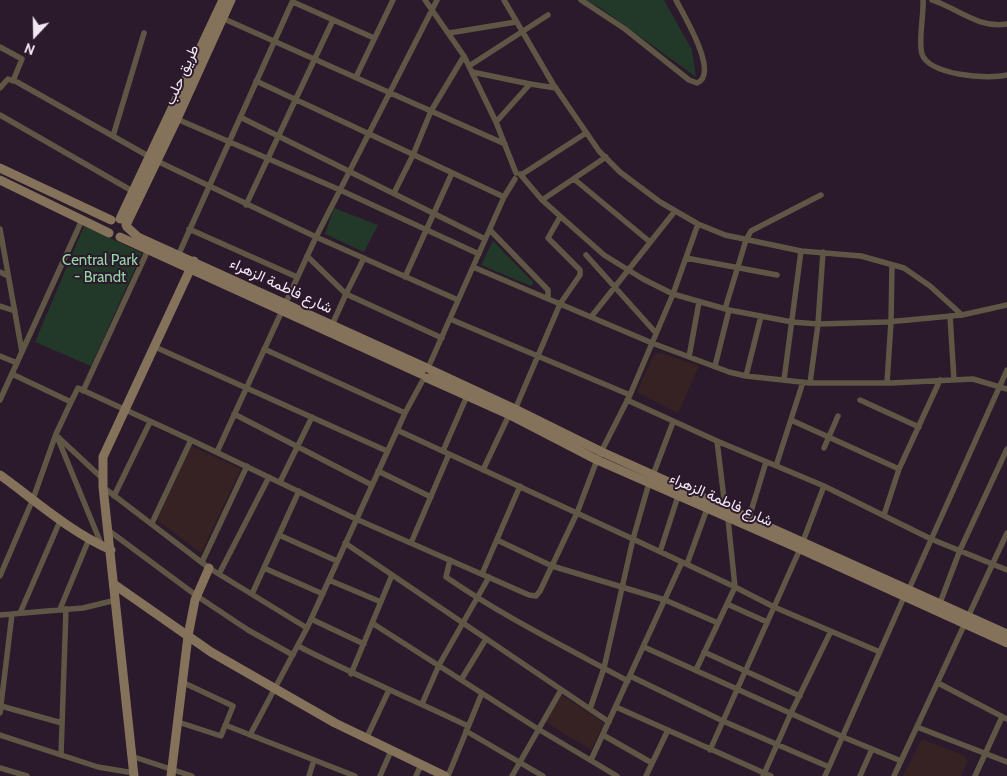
<!DOCTYPE html>
<html>
<head>
<meta charset="utf-8">
<style>
	body { margin:0 }
	#map { position:relative; width:1007px; height:776px; overflow:hidden; background:#2b1a2c; font-family:Cabin,sans-serif }
	canvas { display:block }
	.north { position:absolute; left:10px; top:10px; width:50px; height:50px; -webkit-text-stroke:4px #2b1a2c; paint-order:stroke; rotate:201deg; font-size:14px; font-weight:700; line-height:20px; text-align:center; color:#f3e7f4 }
	.north::after { content:''; display:block; margin:auto; width:18px; height:22px; background:#f3e7f4; clip-path:polygon(50% 0,100% 100%,50% 72%,0 100%) }
</style>
</head>
<body>
<div id="map">
<canvas width="1007" height="776"></canvas>
<div class="north">N</div>
</div>
<script>
const context = document.querySelector('canvas').getContext('2d');
context.lineJoin = 'round';
function fillPath(path, color) {
  context.fillStyle = color;
  context.fill(path, 'evenodd');
}
function strokePath(path, color, width, dash) {
  context.strokeStyle = color;
  context.lineWidth = width;
  context.lineCap = dash ? 'butt' : 'round';
  context.setLineDash(dash || []);
  context.stroke(path);
}
function write(font, color, halo, rows, align = 'center') {
  context.font = font + ' Cabin,Vazirmatn,sans-serif';
  context.lineWidth = 4;
  context.setLineDash([]);
  context.textBaseline = 'middle';
  context.strokeStyle = halo;
  context.fillStyle = color;
  for (const [text, x, y, turn = 0] of rows) {
    context.save();
    context.translate(x, y);
    context.rotate((+turn || 0) * Math.PI / 180);
    context.textAlign = isNaN(turn) ? turn : align;
    if (halo) context.strokeText(text, 0, 0);
    context.fillText(text, 0, 0);
    context.restore();
  }
}
fillPath(new Path2D(`
	M 661,353 L 699,366 L 678,413 L 637,392 L 652,358 L 656,354 Z
	M 191,446 L 241,469 L 201,553 L 157,520 Z
	M 560,694 L 604,723 L 591,750 L 544,721 Z
	M 922,739 L 965,756 L 968,761 L 961,776 L 903,776 Z`), '#362223');
fillPath(new Path2D(`
	M 585,0 L 664,0 L 692,50 L 696,77 L 602,9 Z
	M 334,208 L 378,225 L 364,252 L 325,234 Z
	M 84,226 L 142,253 L 91,366 L 35,342 Z
	M 493,241 L 534,283 L 531,286 L 481,265 Z`), '#223828');
strokePath(new Path2D(`
	M 425,0 L 464,56 L 496,122 L 516,173
	M 504,0 L 553,84 L 599,151 L 620,172 L 660,202 L 698,224 L 725,235 L 801,251 L 861,256 L 904,268 L 930,286 L 962,315
	M 581,0 L 625,29 L 689,80 L 697,83 C 720,74 683,14 676,0
	M 923,0 C 924,14 918,42 922,54 C 929,75 988,80 1007,75
	M 932,0 C 957,8 979,29 1007,24
	M 293,2 L 374,38
	M 222,18 L 505,144
	M 449,33 L 516,22
	M 0,47 L 22,59 L 13,81
	M 469,66 L 548,15
	M 472,72 L 530,84 L 556,88
	M 356,77 L 393,0
	M 256,81 L 504,197
	M 0,88 L 8,79 L 17,82 L 150,157
	M 0,115 L 134,192
	M 240,117 L 485,239
	M 177,119 L 340,190 L 479,254
	M 496,122 L 530,84
	M 113,136 L 144,33
	M 157,161 L 316,237 L 458,300
	M 520,174 L 542,200 L 604,255 L 643,279 L 673,294 L 729,310 L 792,322 L 818,324 L 887,322 L 962,315 L 1007,305
	M 521,175 L 586,133
	M 574,179 L 650,242
	M 394,193 L 413,155 L 431,111 L 464,56
	M 542,200 L 606,157
	M 246,205 L 333,20
	M 0,229 L 22,352
	M 189,229 L 297,277
	M 490,230 L 548,290 L 548,299
	M 586,255 L 656,333
	M 307,256 L 346,294 L 364,258
	M 177,258 L 293,0
	M 686,258 L 777,275
	M 473,267 L 652,343 L 729,372 L 746,376 L 810,383 L 891,383 L 973,379 L 1007,389
	M 0,272 L 8,276
	M 405,277 L 452,173
	M 0,306 L 15,311
	M 725,309 L 746,240 L 751,231 L 821,195
	M 950,316 L 954,380
	M 591,317 L 675,211
	M 450,319 L 630,395
	M 332,325 L 346,294 L 442,338
	M 155,347 L 387,451
	M 264,349 L 405,413
	M 0,356 L 17,363
	M 689,357 L 699,302
	M 715,366 L 729,310
	M 428,368 L 504,197 L 515,179
	M 12,374 L 71,402 L 78,388 L 191,440 L 356,519 L 529,595 L 536,596 L 540,591 L 577,513 L 597,460 L 630,395 L 673,294 L 698,224
	M 746,376 L 761,316
	M 784,380 L 801,251
	M 810,383 L 818,324 L 823,252
	M 887,383 L 891,322 L 892,265
	M 83,391 L 148,250
	M 0,400 L 82,220
	M 627,400 L 717,441 L 824,486 L 931,539 L 1007,570
	M 860,400 L 919,427
	M 514,412 L 560,304 L 580,275 L 580,270 L 548,238 L 560,217
	M 234,414 L 372,485
	M 791,420 L 899,469
	M 397,430 L 633,539 L 735,587 L 774,607 L 880,652
	M 56,434 L 102,546
	M 57,436 L 103,479
	M 824,448 L 838,416
	M 443,451 L 467,396
	M 217,452 L 316,237 L 437,0
	M 776,466 L 803,382
	M 483,470 L 509,415
	M 378,471 L 431,497
	M 653,475 L 673,422
	M 280,482 L 312,417
	M 103,487 L 209,568 L 307,628
	M 114,496 L 150,422
	M 884,515 L 899,469 L 940,380
	M 749,518 L 766,462
	M 152,523 L 191,440
	M 108,530 L 197,596 L 248,630 L 293,655
	M 279,535 L 337,561
	M 497,540 L 552,566 L 665,600 L 718,623
	M 345,543 L 609,722
	M 411,543 L 449,454
	M 660,552 L 678,496
	M 450,560 L 446,577 C 504,617 567,648 628,681
	M 202,562 L 247,466
	M 687,564 L 707,509
	M 264,568 L 323,594
	M 219,574 L 269,477
	M 482,574 L 520,486
	M 0,576 L 33,499 L 56,434 L 71,402
	M 329,580 L 381,602
	M 909,589 L 1007,370
	M 252,594 L 299,491
	M 940,603 L 960,550 L 1007,449
	M 727,604 L 767,622
	M 60,609 L 89,539
	M 20,613 L 60,521
	M 0,615 L 83,608 L 116,600
	M 311,619 L 364,644
	M 372,623 L 538,729 L 617,776
	M 298,646 C 354,675 412,699 468,726
	M 644,647 L 843,737 L 901,761
	M 704,652 L 800,696
	M 696,670 L 735,587 L 728,519 L 725,507 L 717,441
	M 351,674 L 392,575
	M 630,676 L 723,721 L 829,767
	M 461,680 L 486,639
	M 938,683 L 1007,719
	M 422,704 L 439,665 L 489,577
	M 1,706 L 62,723
	M 616,707 L 771,776
	M 590,709 L 604,668 L 633,539 L 649,483
	M 0,713 L 12,614
	M 178,722 L 221,736 L 233,706 L 182,682
	M 225,725 L 355,776
	M 917,727 L 1007,762
	M 466,731 L 543,776
	M 0,735 L 98,767 L 134,773
	M 250,735 L 307,628 L 405,413 L 424,378
	M 603,735 L 652,763
	M 366,739 L 389,690
	M 710,750 L 800,549 L 824,486
	M 61,755 L 66,609
	M 131,756 L 192,776
	M 591,760 L 682,562
	M 0,768 L 27,776
	M 309,776 L 314,760
	M 380,776 L 391,751
	M 416,776 L 421,765
	M 448,776 L 482,693
	M 512,776 L 561,690
	M 646,776 L 668,730
	M 763,776 L 791,713 L 831,631
	M 825,776 L 904,597
	M 860,776 L 872,749
	M 894,776 L 1007,533
	M 975,776 L 1002,717`), '#605646', 5.5);
strokePath(new Path2D(`
	M 0,168 L 111,220
	M 0,180 L 109,233
	M 120,219 L 223,0
	M 126,225 L 177,119 L 231,0
	M 127,227 L 138,237 L 427,368
	M 120,237 L 421,374
	M 431,370 L 515,409 L 602,452 L 1007,634
	M 427,378 L 512,416 L 597,460 L 800,549 L 1007,643
	M 0,475 C 36,501 69,531 111,550
	M 115,585 L 211,652 L 335,723 L 445,776
	M 134,776 L 103,487 L 103,457 L 194,261
	M 171,776 L 188,636 L 195,600 L 209,568`), '#84735a', 9);
write('15px', '#f3e7f4', '#2b1a2c', [
	["طريق حلب",182,75,-66],
	["شارع فاطمة الزهراء",281,286,25],
	["شارع فاطمة الزهراء",721,500,24]
]);
write('15px', '#96d5a6', '#2b1a2c', [
	["Central Park",100,261],
	["- Brandt",100,278]
]);
</script>
</body>
</html>
